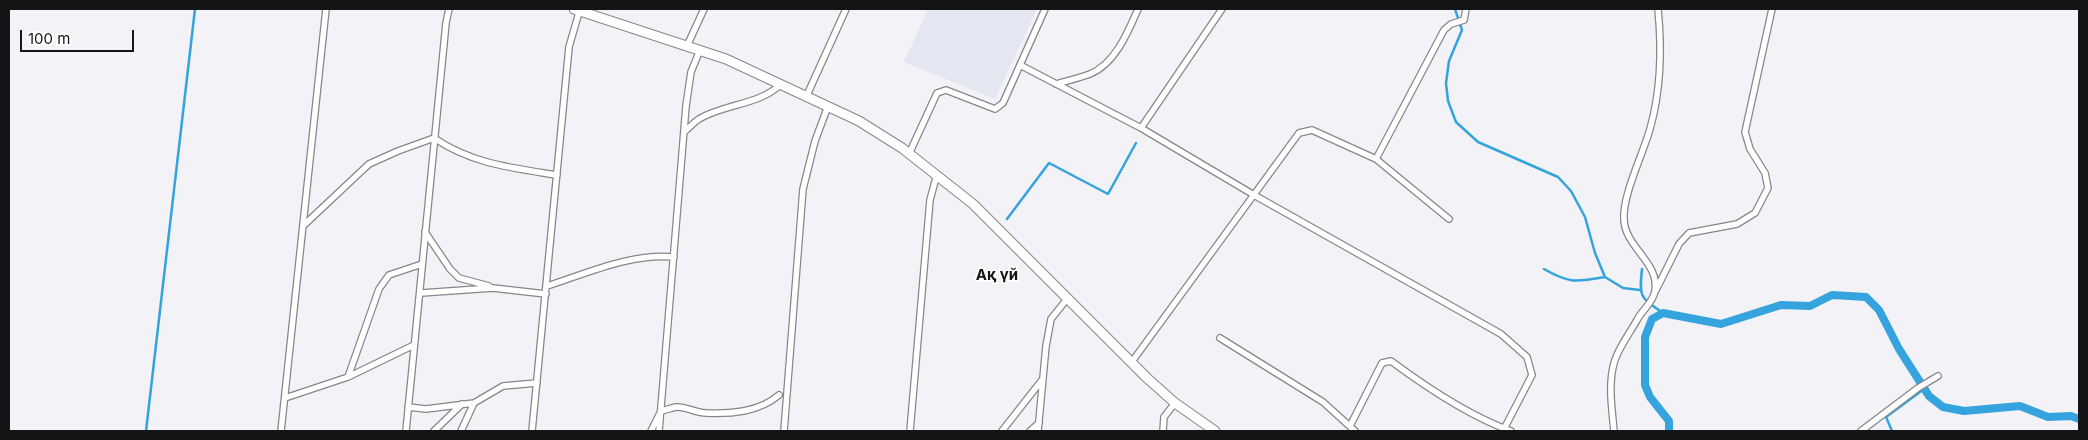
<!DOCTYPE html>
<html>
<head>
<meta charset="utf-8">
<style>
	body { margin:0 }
	#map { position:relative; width:2088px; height:440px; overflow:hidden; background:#f2f2f7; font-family:Inter,sans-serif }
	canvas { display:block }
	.frame { position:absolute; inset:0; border:10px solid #141416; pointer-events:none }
	.scale { position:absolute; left:20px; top:30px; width:114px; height:22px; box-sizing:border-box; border:2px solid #141416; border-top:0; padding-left:6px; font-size:15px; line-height:18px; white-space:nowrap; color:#141416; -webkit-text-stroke:4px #fff; paint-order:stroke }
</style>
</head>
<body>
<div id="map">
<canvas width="2088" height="440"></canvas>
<div class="frame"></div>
<div class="scale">100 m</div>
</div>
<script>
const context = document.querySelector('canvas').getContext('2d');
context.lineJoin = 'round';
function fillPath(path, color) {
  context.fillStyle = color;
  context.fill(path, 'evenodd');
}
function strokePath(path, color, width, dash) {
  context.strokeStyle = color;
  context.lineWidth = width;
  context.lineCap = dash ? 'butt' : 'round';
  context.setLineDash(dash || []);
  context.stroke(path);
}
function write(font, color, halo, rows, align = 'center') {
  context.font = font + ' Inter,sans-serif';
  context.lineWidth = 4;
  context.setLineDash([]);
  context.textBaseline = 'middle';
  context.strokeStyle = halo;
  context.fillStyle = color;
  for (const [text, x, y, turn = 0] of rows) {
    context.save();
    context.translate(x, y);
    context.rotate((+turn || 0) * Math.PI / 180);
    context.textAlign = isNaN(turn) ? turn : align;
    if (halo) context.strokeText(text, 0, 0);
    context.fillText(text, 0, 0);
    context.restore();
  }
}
fillPath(new Path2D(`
	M 928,9 L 1037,9 L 995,99 L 904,62 Z`), '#e4e6f2');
strokePath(new Path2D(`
	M 1455,9 L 1462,30 L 1449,61 L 1446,83 L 1448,101 L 1456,122 L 1478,142 L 1558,177 L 1571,191 L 1585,217 L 1595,253 L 1605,277 L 1623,288 L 1640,290
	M 1007,219 L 1049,163 L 1108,194 L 1136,143
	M 1544,269 C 1570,284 1577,282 1605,277
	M 1642,269 C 1639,298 1640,297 1663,313
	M 146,431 L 195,9
	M 1892,431 L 1886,417 L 1924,389`), '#35a3dd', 2.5);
strokePath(new Path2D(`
	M 1669,431 L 1669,421 L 1650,397 L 1645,385 L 1645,337 L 1652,319 L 1663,313 L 1721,324 L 1781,305 L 1810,306 L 1832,295 L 1866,297 L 1879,310 L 1899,349 L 1929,396 L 1943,407 L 1964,411 L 2020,406 L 2048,417 L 2071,416 L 2079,419`), '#35a3dd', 8);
const street = new Path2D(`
	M 687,46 L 704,9
	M 1020,65 L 1141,128 L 1254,195 L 1501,334 L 1527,357 L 1532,375 L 1504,429
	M 1056,84 C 1067,81 1079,78 1090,74 C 1115,64 1128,32 1138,9
	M 807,95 L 846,9
	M 1141,128 L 1222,9
	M 684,132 C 689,128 693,123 699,119 C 724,104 760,105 781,84
	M 909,154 L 937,93 L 946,90 L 995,109 L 1003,103 L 1045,9
	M 1376,159 L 1444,30 L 1451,24 L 1464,20 L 1466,9
	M 303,226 L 369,164 L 398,151 L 434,138 C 472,164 513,168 557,175
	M 425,232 L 450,269 L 459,278 L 489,286
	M 547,286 C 588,273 631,253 674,257
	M 1656,290 L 1679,244 L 1689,233 L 1737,224 L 1755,213 L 1768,188 L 1765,173 L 1750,149 L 1745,132 L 1772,9
	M 421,293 L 493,288 L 546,294
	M 1220,338 L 1323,402 L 1355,431
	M 1131,363 L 1299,133 L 1312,130 L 1376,159 L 1449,219
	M 348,377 L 379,289 L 389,275 L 422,264
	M 285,398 L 348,377 L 414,345
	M 408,407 L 426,409 L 474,403
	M 1350,426 L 1382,363 L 1391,361 C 1426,387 1469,416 1511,431
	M 281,431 L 326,9
	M 406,431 L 446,23 L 449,9
	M 434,431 L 462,404
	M 461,431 L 474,403 L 503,386 L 537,383
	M 532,431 L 569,47 L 580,9
	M 651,431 L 661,411 C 666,410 671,408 676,407 C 685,406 696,413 706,413 C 732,414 759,412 779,395
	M 659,431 L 686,106 L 691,72 L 700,50
	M 784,431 L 803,189 L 815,141 L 828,106
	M 910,431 L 930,200 L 937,174
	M 1002,431 L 1042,380
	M 1030,431 L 1039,423
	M 1038,431 L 1046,346 L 1051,319 L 1067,299
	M 1163,431 L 1164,417 L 1175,403
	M 1614,431 C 1612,409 1608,385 1614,363 C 1618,348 1630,333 1637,320 C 1642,310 1653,303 1655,291 C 1660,263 1625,247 1624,220 C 1622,196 1643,154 1650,129 C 1661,90 1662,49 1658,9
	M 1861,431 L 1918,388 L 1938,376`);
const secondary = new Path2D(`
	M 574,9 L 726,59 L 859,121 L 902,148 L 973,204 L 1147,378 L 1175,403 L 1215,431`);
strokePath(street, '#86878b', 8);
strokePath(secondary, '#86878b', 11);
strokePath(street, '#fff', 5.5);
strokePath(secondary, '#fff', 9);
write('bold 15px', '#141416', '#fff', [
	["Ақ үй",997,275]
]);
</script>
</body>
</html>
